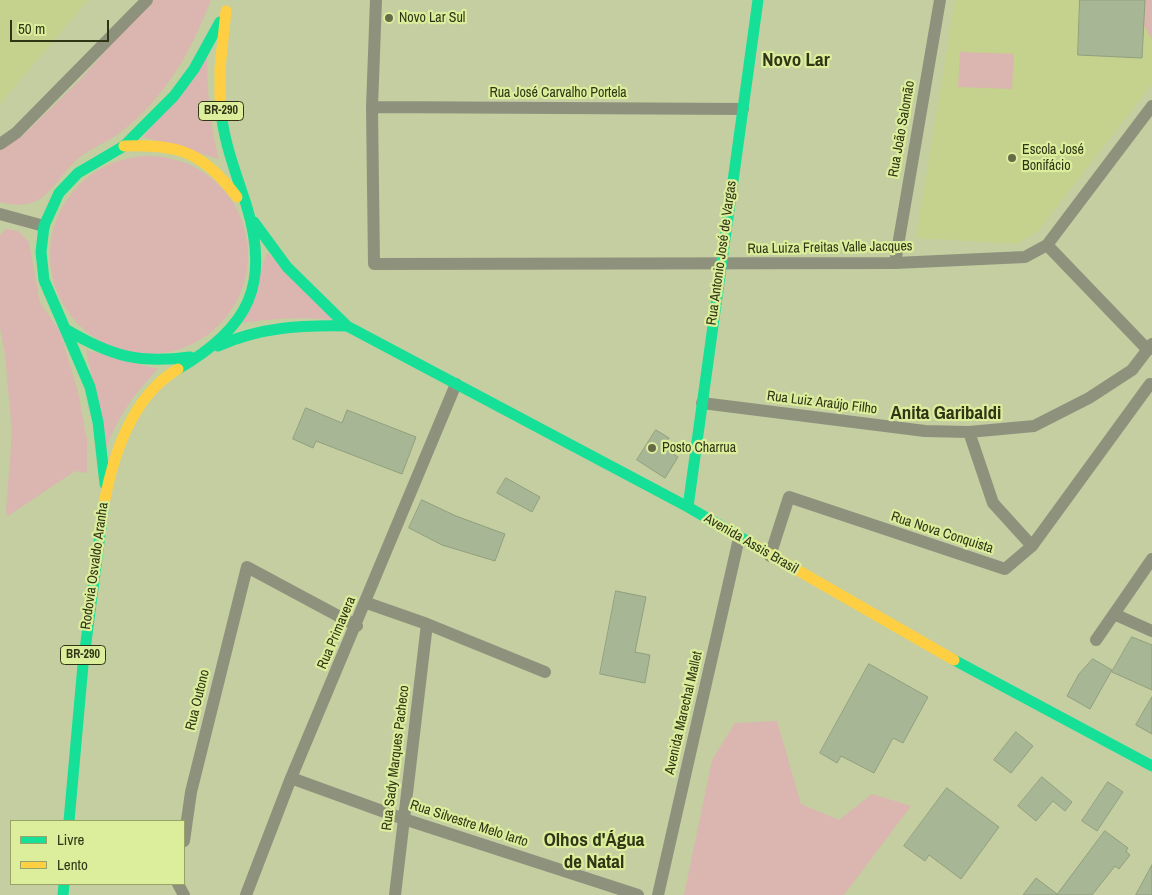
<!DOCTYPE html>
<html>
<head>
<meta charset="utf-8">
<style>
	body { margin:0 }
	#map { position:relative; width:1152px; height:895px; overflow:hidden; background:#c4cea1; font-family:"Archivo Narrow",sans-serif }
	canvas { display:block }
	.legend { position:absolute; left:10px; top:820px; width:175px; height:65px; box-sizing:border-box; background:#dced9c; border:1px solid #97a466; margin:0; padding:6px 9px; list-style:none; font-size:15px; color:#303615 }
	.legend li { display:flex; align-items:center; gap:10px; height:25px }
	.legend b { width:25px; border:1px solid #97a466 }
	.scale { position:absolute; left:10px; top:20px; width:99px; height:22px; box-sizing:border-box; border:2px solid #303615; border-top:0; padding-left:6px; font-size:15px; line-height:18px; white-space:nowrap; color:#303615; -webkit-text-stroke:4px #dced9c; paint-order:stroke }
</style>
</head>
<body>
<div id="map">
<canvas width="1152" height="895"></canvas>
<ul class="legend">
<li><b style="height:6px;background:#16e098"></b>Livre</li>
<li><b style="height:6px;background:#ffcf43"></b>Lento</li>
</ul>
<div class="scale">50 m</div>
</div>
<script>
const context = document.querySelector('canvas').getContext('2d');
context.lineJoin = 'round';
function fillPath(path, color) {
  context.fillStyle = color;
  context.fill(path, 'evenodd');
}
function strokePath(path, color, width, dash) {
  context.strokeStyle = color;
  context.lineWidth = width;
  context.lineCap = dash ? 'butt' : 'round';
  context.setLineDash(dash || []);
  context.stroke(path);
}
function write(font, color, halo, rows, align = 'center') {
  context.font = font + ' "Archivo Narrow",sans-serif';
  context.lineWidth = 4.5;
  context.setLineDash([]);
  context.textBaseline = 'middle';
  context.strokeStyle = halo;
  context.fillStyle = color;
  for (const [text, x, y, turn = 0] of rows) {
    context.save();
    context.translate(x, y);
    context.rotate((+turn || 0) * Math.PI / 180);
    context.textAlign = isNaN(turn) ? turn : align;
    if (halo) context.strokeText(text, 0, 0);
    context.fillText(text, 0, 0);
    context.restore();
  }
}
fillPath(new Path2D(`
	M 0,0 L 88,0 L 0,104 Z
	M 955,0 L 1152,0 L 1152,84 L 1038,231 L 1017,244 L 916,238 Z`), '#c4d28d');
fillPath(new Path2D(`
	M 151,0 L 211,0 C 191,51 166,97 122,131 C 110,141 95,146 83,155 C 51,178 50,215 0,202 L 0,150 L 23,135 L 79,81 Z
	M 1139,0 L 1152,0 L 1152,40 L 1140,18 Z
	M 960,52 L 1014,54 L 1012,89 L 958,87 Z
	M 207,56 C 207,92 210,124 219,159 L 143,137 Z
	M50 255a99 99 0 1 1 198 0a99 99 0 1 1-198 0Z
	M 6,229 L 18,231 L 29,242 L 40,303 L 60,331 L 78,392 L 87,440 L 87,473 L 75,471 L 8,516 L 6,511 L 12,432 L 5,354 L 0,328 L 0,235 Z
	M 267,252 L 334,320 C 302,317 274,318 243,323 Z
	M 86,350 L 158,369 C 133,395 119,415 106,448 Z
	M 777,721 L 801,804 L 839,820 L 872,794 L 911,806 L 844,895 L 684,895 L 712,760 L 735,723 Z`), '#dbb5af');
const building = new Path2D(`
	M 1080,0 L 1145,0 L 1142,58 L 1078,55 Z
	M 306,408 L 342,423 L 347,410 L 416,437 L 402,474 L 316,441 L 313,448 L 293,439 Z
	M 656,430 L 669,438 L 663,447 L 678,457 L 665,478 L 637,460 Z
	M 506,478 L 540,497 L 532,512 L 497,493 Z
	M 422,500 L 456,516 L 505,534 L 495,561 L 442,545 L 409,528 Z
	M 616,591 L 646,597 L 635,652 L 650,655 L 645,683 L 600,674 Z
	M 1132,637 L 1152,645 L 1152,690 L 1112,672 Z
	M 1093,659 L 1112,670 L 1090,709 L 1067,696 L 1079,674 Z
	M 869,664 L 928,697 L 903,743 L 893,738 L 874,773 L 841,756 L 837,763 L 820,753 Z
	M 1152,697 L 1152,734 L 1136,725 Z
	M 1016,732 L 1033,746 L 1011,773 L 994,760 Z
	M 1042,777 L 1072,802 L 1065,811 L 1053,801 L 1036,821 L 1018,806 Z
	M 1108,782 L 1123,792 L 1097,831 L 1082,821 Z
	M 947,788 L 999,827 L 961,879 L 929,855 L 925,861 L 904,846 Z
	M 1105,831 L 1128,848 L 1126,851 L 1130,855 L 1119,869 L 1115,866 L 1092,895 L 1023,895 L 1036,878 L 1057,894 Z
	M 1152,865 L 1152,895 L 1136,895 Z`);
fillPath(building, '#a7b694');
strokePath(building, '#919f7e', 1);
strokePath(new Path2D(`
	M 376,0 L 372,107 L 374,264 L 895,263 L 1025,257 L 1047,245 L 1152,106
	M 372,107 L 743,109
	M 0,144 L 16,133 L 147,0
	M 0,214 L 44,226
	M 1047,245 L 1148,350
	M 895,263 L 940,0
	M 702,403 L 925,431 L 969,432 L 1034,426 L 1089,398 L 1132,370 L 1152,344
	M 969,432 L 993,503 L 1032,546
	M 770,556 L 789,497 L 1005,569 L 1032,546 L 1150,384
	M 367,603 L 427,624 L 545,672
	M 1114,614 L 1152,631
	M 1096,640 L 1152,559
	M 291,778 L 404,819 L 638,895
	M 184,841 L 191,792 L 247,567 L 357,626
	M 178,884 L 184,895
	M 246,895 L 291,778 L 456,384
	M 395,895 L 427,624
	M 658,895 L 739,538`), '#8e927d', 12);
strokePath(new Path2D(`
	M 254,222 L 287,267 L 347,326 L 688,507 L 752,544
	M 67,330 C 111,356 139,364 190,357
	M 218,346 C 260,327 302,325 347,326
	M 178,369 C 249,328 271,284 246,204 C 235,170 222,138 220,101
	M 105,484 L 98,422 L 90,387 L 44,280 L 41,252 L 44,226 L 59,193 L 78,173 L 124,146 L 174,96 L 194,69 L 220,22
	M 688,507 L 758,0
	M 954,660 L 1152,766
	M 69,821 L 83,665 L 104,504
	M 63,895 L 64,884`), '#16e098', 11);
strokePath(new Path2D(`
	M 220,101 L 220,68 L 226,11
	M 124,146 C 179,144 203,152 237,197
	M 104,504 C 113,455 132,396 178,369
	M 752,544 L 954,660`), '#ffcf43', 11);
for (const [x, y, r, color] of [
	[389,18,5,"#646b46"],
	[1012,158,5,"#646b46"],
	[652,448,5,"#646b46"]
]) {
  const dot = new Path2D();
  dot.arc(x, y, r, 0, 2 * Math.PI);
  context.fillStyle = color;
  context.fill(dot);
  strokePath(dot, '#dced9c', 2);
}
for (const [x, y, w] of [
	[221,111,45],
	[83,655,45]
]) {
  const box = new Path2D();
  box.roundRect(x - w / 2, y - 9.5, w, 19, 4);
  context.fillStyle = '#dced9c';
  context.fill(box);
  strokePath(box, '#303615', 1);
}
write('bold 12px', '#303615', null, [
	["BR-290",221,111],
	["BR-290",83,655]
]);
write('14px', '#303615', '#dced9c', [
	["Novo Lar Sul",399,18],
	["Escola José",1022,150],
	["Bonifácio",1022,166],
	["Posto Charrua",662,448]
], 'left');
write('14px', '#303615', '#dced9c', [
	["Rua José Carvalho Portela",558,93],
	["Rua João Salomão",902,129,-80],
	["Rua Luiza Freitas Valle Jacques",830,248,-1],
	["Rua Antonio José de Vargas",722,253,-82],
	["Rua Luiz Araújo Filho",822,403,7],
	["Rua Nova Conquista",942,533,18],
	["Avenida Assis Brasil",751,544,30],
	["Rodovia Osvaldo Aranha",95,566,-82],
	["Rua Primavera",337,633,-67],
	["Rua Outono",198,700,-76],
	["Avenida Marechal Mallet",684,713,-77],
	["Rua Sady Marques Pacheco",396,758,-83],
	["Rua Silvestre Melo Iarto",469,824,18]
]);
write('bold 19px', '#303615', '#dced9c', [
	["Novo Lar",796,61],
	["Anita Garibaldi",946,414],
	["Olhos d'Água",594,841],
	["de Natal",594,863]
]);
</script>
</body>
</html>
